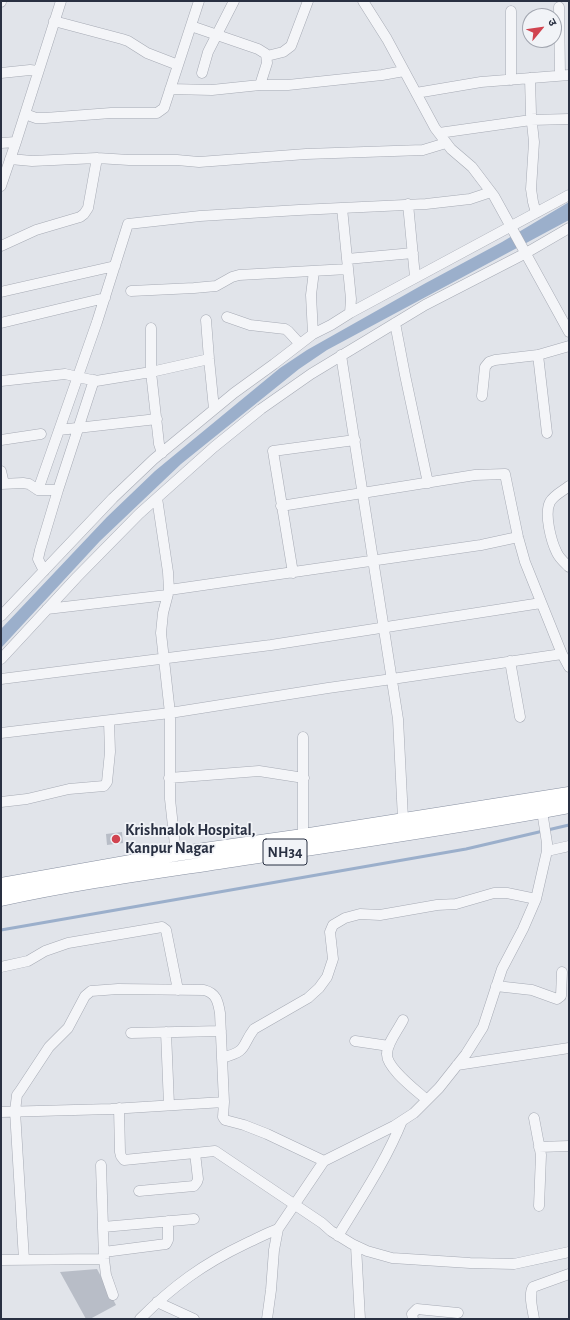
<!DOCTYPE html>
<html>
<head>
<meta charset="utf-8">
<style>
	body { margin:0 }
	#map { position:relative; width:570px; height:1320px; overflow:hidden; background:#e1e4ea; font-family:"Alegreya Sans","Noto Sans Devanagari",sans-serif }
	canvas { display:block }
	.frame { position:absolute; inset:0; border:2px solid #293042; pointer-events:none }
	.north { position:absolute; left:522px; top:8px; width:40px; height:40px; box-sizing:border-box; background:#f1f3f7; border:1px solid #a1a5af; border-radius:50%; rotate:61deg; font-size:11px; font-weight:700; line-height:16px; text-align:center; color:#293042 }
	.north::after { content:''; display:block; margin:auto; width:14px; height:18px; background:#d14450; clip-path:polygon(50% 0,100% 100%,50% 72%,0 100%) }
</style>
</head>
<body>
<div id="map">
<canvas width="570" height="1320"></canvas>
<div class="frame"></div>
<div class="north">उ</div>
</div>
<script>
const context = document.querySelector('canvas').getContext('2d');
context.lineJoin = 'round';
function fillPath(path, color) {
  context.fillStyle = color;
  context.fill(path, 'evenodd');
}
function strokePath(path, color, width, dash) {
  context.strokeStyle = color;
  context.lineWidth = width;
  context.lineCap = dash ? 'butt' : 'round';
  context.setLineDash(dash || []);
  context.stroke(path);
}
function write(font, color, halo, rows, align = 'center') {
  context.font = font + ' "Alegreya Sans",sans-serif';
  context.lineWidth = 3.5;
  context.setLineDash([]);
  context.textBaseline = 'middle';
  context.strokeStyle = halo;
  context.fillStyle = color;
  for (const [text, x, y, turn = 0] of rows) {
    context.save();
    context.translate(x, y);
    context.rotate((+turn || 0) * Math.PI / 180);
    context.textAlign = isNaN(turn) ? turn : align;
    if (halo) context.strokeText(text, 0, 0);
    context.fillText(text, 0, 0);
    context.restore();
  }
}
fillPath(new Path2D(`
	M 569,202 L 569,220 L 327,350 L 299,369 L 181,464 L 100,541 L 1,648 L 1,629 L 107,517 L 155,471 L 280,368 L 307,350 L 424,284 L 502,242 Z`), '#9bafcb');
strokePath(new Path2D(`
	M 1,930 L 466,849 L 569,825`), '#9bafcb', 3);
fillPath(new Path2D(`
	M 122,832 L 123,843 L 107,845 L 106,834 Z
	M 97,1269 L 116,1305 L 90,1319 L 86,1319 L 60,1272 Z`), '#b8bdc7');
const minor = new Path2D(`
	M 363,1 L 387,39 L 435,128 L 451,149 L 472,167 L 494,196 L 569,332
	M 1,2 L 1,1
	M 559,7 L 560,75
	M 511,11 L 511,80
	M 54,21 L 122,39 L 128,41 L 147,53 L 178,65
	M 191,26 L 258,49 L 266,54 L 267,63 L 260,85
	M 267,56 L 283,52 L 291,46 L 308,1
	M 1,73 L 30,70 L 38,71
	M 202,73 L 208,52 L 234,1
	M 530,78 L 531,114 L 534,142 L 531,189 L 533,202 L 536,213
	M 170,89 L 212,90 L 260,85 L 288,85 L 382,75 L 404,71
	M 416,93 L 481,82 L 569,75
	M 25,114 L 36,118 L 45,118 L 111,113 L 157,113 L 164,108 L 199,1
	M 439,133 L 531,120 L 569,119
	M 1,143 L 16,142
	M 10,159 L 32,161 L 97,158 L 129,160 L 177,160 L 199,162 L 306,154 L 423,150 L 446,143
	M 1,186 L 16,142 L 61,1
	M 408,204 L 415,277
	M 342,208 L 351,299 L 350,313
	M 1,246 L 36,230 L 80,217 L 84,214 L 88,208 L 97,158
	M 347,259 L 413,253
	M 131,291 L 194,288 L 216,286 L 232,277 L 239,275 L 348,269
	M 1,292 L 115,266
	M 227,317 L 250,325 L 285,329 L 288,331 L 300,344
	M 206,320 L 209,359 L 214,409
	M 1,323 L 105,298
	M 395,323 L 405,375 L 428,483
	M 151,328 L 151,372 L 159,444 L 162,453
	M 313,334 L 311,295 L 314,271
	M 341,355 L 398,719 L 403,819 L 404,827
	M 538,355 L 547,433
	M 1,381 L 65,374 L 96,381 L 151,372 L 209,359
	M 482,396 L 485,367 L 489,362 L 495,360 L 538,355 L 569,346
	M 59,430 L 157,419
	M 1,440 L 41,434
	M 1,471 L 4,484
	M 1,484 L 23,483 L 29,484 L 38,490 L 58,490
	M 569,486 C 563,491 554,495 550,502 C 544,514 551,541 557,553 C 560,559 564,562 569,567
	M 38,490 L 97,322 L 128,224 L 200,216 L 299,210 L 426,204 L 470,199 L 491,192
	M 157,498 L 168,572 L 169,590 L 163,613 L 161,633 L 170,713 L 170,799 L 176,854
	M 281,506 L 475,475 L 505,474 L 518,537 L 525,562 L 562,654 L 569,667
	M 44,571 L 38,559 L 40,550 L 58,490 L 94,380
	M 293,573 L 273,451 L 355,440
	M 169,590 L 481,545 L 518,537
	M 47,609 L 167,595
	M 1,616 L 113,498 L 154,459 L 234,393 L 274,364 L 313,334 L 331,325 L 350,313 L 569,195
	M 1,659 L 77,577 L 139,514 L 214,447 L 261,409 L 311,374 L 425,305 L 526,253 L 569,228
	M 510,661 L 520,717
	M 1,679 L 271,645 L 541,603
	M 1,733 L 170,713 L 328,688 L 392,679 L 562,654
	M 303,737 L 303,836
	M 169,778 L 259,771 L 304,778
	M 1,802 L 27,799 L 69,789 L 104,786 L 107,782 L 110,752 L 109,721
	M 547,851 L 569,846
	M 1,967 L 28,961 L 45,951 L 68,943 L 162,927 L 166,930 L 178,990
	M 496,986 L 532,990 L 557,999 L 561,996 L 562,972
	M 403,1020 C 398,1030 387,1043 387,1054 C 386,1068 417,1091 427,1100
	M 166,1032 L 169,1105
	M 131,1033 L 221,1031
	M 355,1041 L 389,1046
	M 222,1058 C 249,1050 240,1048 254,1029 L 308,998 L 319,988 L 327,977 L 333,959 L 330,932 L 333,925 L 345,918 L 360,914 L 380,915 L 437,905 L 456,904 L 494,893 L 507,893 L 536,899
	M 457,1065 L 569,1048
	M 119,1108 L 120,1152 L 121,1156 L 124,1160 L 215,1151 L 322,1223 L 331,1231 L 352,1244 L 367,1251 L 392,1258 L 470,1263 L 514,1264 L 569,1252
	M 1,1112 L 111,1109 L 224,1102
	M 534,1118 L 541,1155 L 539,1206
	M 539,1147 L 569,1146
	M 101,1165 L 104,1259 L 106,1275 L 113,1295
	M 139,1191 L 194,1186 L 197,1182 L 198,1179 L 195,1153
	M 103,1227 L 194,1219
	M 338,1236 C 361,1198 386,1161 402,1121
	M 356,1246 L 360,1319
	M 104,1252 L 166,1244 L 168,1240 L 168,1221
	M 1,1260 L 104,1259
	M 24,1260 L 15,1111 L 17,1095 L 20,1091 L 49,1047 L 68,1028 L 85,996 L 91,991 L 118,989 L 204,990 C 216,993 218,1001 220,1013 L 224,1102 L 223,1117 L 225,1120 L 244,1125 L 267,1134 L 324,1161
	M 157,1302 L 194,1319
	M 140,1319 C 173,1286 203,1264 245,1244 C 256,1239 267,1233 278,1229
	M 267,1319 L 271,1290 L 274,1250 L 278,1229 L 324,1161 L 394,1126 L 414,1113 L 439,1088 L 466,1054 L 483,1027 L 502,969 L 523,929 L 536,899 L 547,851 L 547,843 L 542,811
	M 413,1319 L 412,1314 L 417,1309 L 458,1313
	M 534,1319 C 533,1310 528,1295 533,1287 L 569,1274`);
const highway = new Path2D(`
	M 1,885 L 176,854 L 303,836 L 569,794
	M 1,899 C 73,883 146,873 219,862 C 336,844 453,828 569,806`);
strokePath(minor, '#a6aab4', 11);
strokePath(highway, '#8890a1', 15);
strokePath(minor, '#f4f5f8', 10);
strokePath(highway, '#fff', 14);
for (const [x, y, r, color] of [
	[116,839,5,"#d14450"]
]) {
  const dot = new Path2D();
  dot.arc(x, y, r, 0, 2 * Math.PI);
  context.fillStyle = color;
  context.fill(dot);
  strokePath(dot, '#f1f3f7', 1.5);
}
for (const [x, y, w] of [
	[285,852,44]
]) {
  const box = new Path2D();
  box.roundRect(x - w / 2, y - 13, w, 26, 3);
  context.fillStyle = '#f1f3f7';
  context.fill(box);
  strokePath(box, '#293042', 1);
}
write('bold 15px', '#293042', null, [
	["NH34",285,852]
]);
write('bold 16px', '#293042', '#f1f3f7', [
	["Krishnalok Hospital,",125,830],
	["Kanpur Nagar",125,848]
], 'left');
</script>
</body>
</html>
